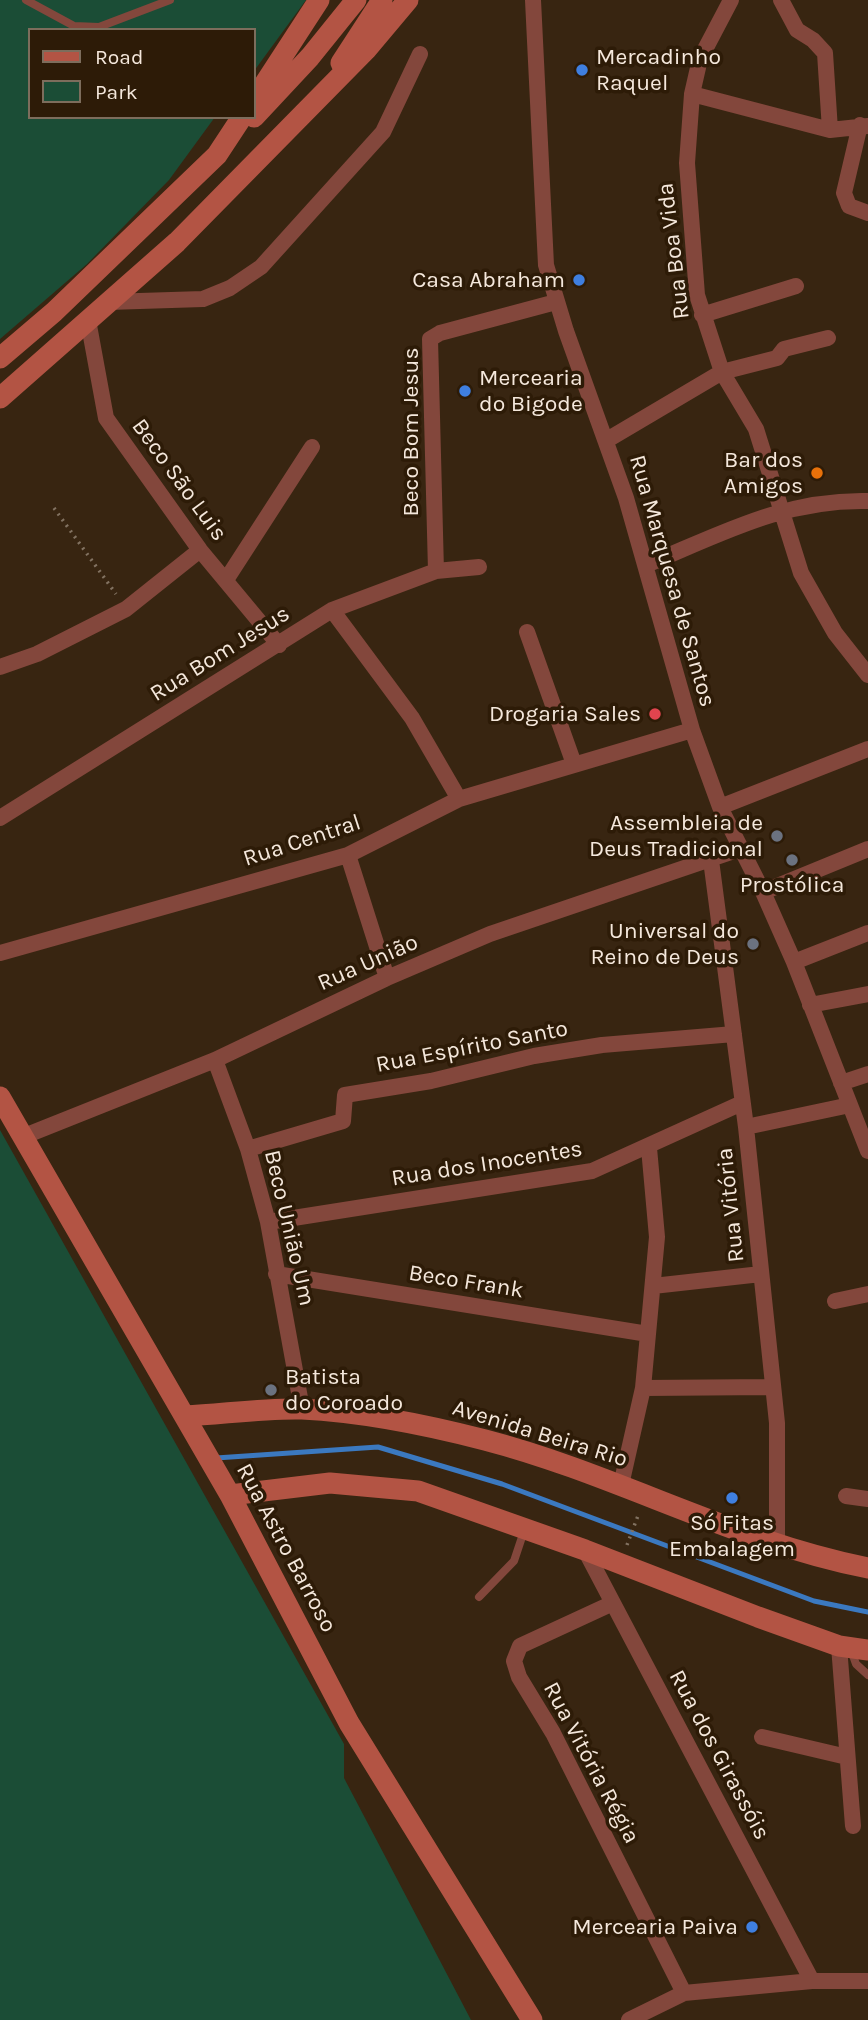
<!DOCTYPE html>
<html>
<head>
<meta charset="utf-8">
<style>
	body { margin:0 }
	#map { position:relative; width:868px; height:2020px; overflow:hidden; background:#382511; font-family:Karla,sans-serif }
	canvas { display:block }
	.legend { position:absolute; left:28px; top:28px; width:228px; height:91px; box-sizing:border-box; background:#2d1b07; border:2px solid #7d6d5c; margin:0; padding:9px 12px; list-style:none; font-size:21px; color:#f5e8dc }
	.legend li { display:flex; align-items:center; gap:14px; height:35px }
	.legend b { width:35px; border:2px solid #7d6d5c }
</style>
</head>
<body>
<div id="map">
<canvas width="868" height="2020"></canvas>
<ul class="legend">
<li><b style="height:9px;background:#b35444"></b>Road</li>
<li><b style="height:19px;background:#1b4d36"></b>Park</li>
</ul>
</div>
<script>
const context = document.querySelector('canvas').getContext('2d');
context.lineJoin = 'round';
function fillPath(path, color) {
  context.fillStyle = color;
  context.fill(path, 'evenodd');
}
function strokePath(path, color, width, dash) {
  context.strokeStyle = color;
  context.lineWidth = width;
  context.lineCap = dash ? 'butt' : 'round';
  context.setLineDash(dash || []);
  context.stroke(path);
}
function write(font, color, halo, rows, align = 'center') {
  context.font = font + ' Karla,sans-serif';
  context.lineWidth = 7;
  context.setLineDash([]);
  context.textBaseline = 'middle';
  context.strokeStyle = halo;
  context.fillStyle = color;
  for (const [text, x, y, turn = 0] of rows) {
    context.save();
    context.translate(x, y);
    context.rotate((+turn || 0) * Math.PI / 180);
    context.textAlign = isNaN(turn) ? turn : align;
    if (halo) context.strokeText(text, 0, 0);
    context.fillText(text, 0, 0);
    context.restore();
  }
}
fillPath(new Path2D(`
	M 0,0 L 306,0 L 254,71 L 254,30 L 30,30 L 30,117 L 215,117 L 169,180 L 87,264 L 0,339 Z
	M 0,1130 L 344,1744 L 344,1778 L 471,2020 L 0,2020 Z`), '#1b4d36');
strokePath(new Path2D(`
	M 216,1458 L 378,1447 L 502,1484 L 814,1601 L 868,1612`), '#3b79c0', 5);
strokePath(new Path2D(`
	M 54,508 L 116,594
	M 627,1545 L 639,1513`), '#827261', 3.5, [2, 5]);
strokePath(new Path2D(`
	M 26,0 L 74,26 L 99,27 L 170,0
	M 479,1597 L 514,1561 L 524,1531
	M 851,1650 L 856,1664 L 868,1675`), '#83473c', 8);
strokePath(new Path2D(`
	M 533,0 L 546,265 L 566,331 L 626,498 L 692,730 L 720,807 L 763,892 L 794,962 L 868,1151
	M 731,0 L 700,59 L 692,94 L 687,163 L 697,295 L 722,372 L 756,429 L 801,573 L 835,633 L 868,675
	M 781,0 L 797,30 L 813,40 L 825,53 L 830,130
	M 692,94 L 830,130 L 868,126
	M 860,125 L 844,193 L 849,206 L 868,213
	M 108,302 L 203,299 L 230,288 L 261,267 L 383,132 L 420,54
	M 702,315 L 796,286
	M 88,320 L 106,418 L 200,550 L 279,645
	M 607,440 L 722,372 L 777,358 L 784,349 L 828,338
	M 646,565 C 721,534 784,499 868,501
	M 436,571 L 430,339 L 440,333 L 556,302
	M 226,580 L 312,447
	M 332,610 L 412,718 L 459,799
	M 527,632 L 574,764
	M 0,667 L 37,654 L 126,609 L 200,550
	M 720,807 L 868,749
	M 0,818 L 332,610 L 436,571 L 479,567
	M 348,855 L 387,978
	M 711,860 L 746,1127 L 777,1423 L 777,1546
	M 763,892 L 868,849
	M 0,953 L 348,855 L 459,799 L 692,730
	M 794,962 L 868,933
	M 810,1005 L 868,994
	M 215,1060 L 248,1149 L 268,1222 L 302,1409
	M 841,1083 L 868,1074
	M 746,1127 L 850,1105
	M 22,1137 L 215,1060 L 387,978 L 490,934 L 740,849
	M 248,1149 L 343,1121 L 345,1095 L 431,1081 L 534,1056 L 602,1045 L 734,1034
	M 268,1222 L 592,1171 L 742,1103
	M 276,1274 L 648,1334
	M 653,1286 L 761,1274
	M 835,1301 L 868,1294
	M 643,1388 L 773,1387
	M 621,1485 L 643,1388 L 657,1237 L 649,1148
	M 846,1496 L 868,1499
	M 585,1550 L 812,1981
	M 613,1603 L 520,1646 L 514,1661 L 519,1677 L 553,1733 L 684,1993
	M 839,1646 L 853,1826
	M 762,1737 L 847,1757
	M 629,2020 L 684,1993 L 812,1981 L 868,1981`), '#83473c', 16);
strokePath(new Path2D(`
	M 341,63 L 382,0
	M 254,100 L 319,0
	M 254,117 L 310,57 L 356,0
	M 0,358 L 54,312 L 217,155 L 242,117
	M 0,398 L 177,242 L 366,50 L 408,0
	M 0,1097 L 230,1495 L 349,1723 L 532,2020
	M 185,1416 C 224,1414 264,1408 302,1409 C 363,1412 427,1425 485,1440 C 616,1474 735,1542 868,1568
	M 230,1495 L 330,1483 L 418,1491 L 585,1550 L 758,1617 L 839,1646 L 868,1650`), '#b35444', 21);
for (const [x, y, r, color] of [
	[582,70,7,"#3f7fe0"],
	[579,280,7,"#3f7fe0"],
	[465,391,7,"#3f7fe0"],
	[817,473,7,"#e8710a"],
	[655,714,7,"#e0444e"],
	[777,836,7,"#6b7280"],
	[792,860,7,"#6b7280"],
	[753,944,7,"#6b7280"],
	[271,1390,7,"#6b7280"],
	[732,1498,7,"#3f7fe0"],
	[752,1927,7,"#3f7fe0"]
]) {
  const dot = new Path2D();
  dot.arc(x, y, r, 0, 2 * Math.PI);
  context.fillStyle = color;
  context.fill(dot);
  strokePath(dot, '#2d1b07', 2.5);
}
write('23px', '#f5e8dc', '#2d1b07', [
	["Mercadinho",596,57,"left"],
	["Raquel",596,83,"left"],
	["Casa Abraham",565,280],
	["Mercearia",479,378,"left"],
	["do Bigode",479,404,"left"],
	["Bar dos",803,460],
	["Amigos",803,486],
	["Drogaria Sales",641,714],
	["Assembleia de",763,823],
	["Deus Tradicional",763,849],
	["Prostólica",792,885,"center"],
	["Universal do",739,931],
	["Reino de Deus",739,957],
	["Batista",285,1377,"left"],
	["do Coroado",285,1403,"left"],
	["Só Fitas",732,1523,"center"],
	["Embalagem",732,1549,"center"],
	["Mercearia Paiva",738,1927]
], 'right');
write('23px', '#f5e8dc', '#2d1b07', [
	["Rua Boa Vida",674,251,-97],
	["Beco Bom Jesus",411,432,-90],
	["Beco São Luis",179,480,54],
	["Rua Marquesa de Santos",672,581,74],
	["Rua Bom Jesus",220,654,-32],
	["Rua Central",302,841,-18],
	["Rua União",368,963,-24],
	["Rua Espírito Santo",472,1047,-11],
	["Rua dos Inocentes",487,1164,-9],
	["Rua Vitória",731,1205,-96],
	["Beco União Um",289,1228,77],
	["Beco Frank",466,1282,9],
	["Avenida Beira Rio",540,1434,17],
	["Rua Astro Barroso",286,1548,62],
	["Rua dos Girassóis",719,1755,62],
	["Rua Vitória Régia",591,1763,62]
]);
</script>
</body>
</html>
